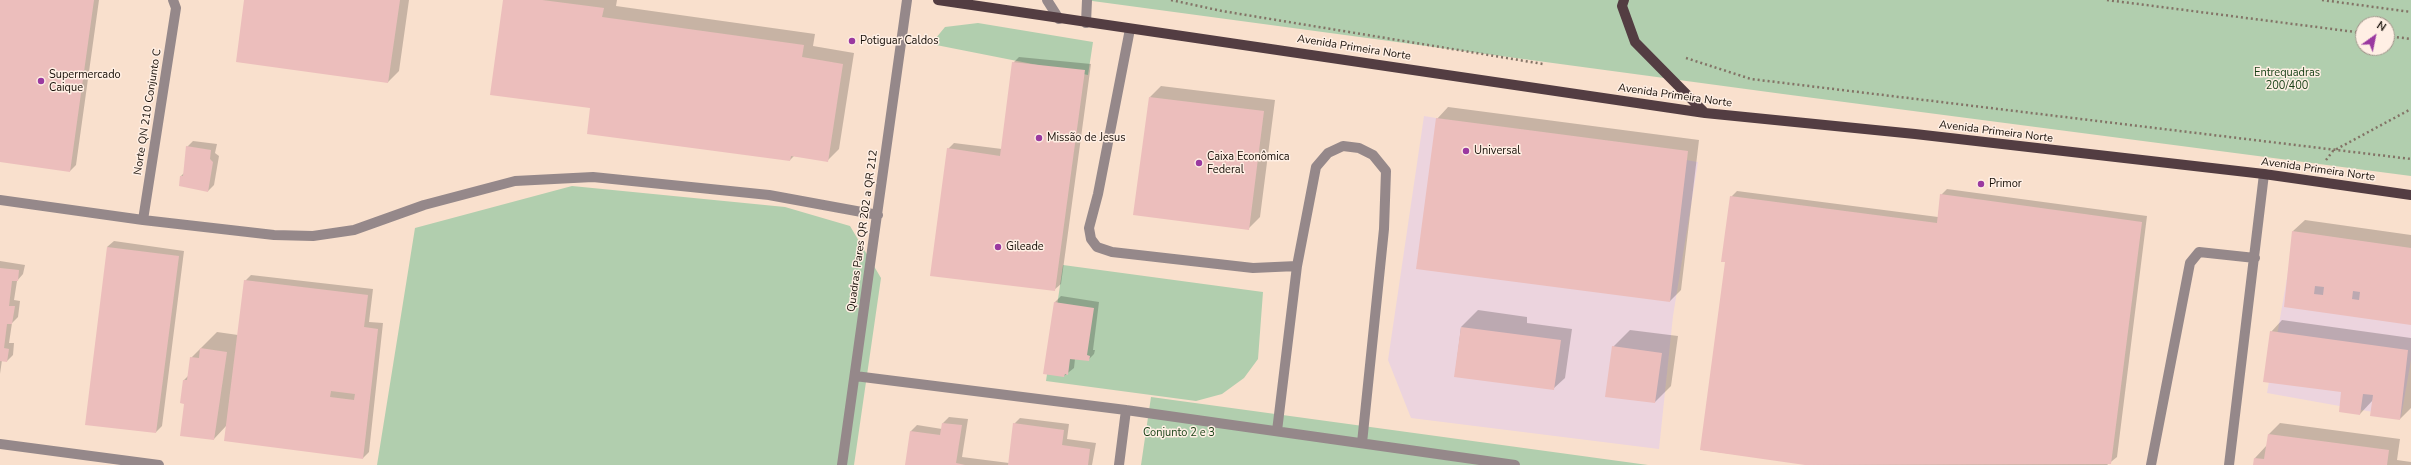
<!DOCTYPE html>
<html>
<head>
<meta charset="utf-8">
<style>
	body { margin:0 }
	#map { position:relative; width:2411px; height:465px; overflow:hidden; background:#f9e0cd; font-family:"Nunito Sans",sans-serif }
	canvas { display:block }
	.north { position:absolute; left:2355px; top:16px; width:40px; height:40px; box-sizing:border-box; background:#ffefe4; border:1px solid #a3968c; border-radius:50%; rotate:33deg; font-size:11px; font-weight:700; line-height:16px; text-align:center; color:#181009 }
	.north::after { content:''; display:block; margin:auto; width:14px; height:18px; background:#9a39a0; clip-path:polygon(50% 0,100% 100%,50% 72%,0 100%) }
</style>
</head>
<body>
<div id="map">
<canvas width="2411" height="465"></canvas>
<div class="north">N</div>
</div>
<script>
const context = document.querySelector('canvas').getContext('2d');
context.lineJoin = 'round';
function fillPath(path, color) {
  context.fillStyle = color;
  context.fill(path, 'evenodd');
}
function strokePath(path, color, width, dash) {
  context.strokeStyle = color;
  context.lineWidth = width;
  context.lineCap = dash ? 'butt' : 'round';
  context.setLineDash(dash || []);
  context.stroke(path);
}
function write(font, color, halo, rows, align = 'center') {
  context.font = font + ' "Nunito Sans",sans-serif';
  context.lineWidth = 3;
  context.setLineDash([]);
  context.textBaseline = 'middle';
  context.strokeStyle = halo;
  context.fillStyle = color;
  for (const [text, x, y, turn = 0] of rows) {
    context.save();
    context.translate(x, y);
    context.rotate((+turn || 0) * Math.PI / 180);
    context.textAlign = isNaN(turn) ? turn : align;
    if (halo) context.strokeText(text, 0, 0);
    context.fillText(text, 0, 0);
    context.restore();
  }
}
fillPath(new Path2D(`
	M 1424,116 L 1698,162 L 1673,316 L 1659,449 L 1411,418 L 1388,360 Z
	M 2295,232 L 2411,252 L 2411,360 L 2401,417 L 2267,393 Z`), '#ecd4de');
fillPath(new Path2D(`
	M 1085,0 L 2411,0 L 2411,176 L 1783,94 ZM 2363,24 L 2387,24 L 2387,48 L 2363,48 Z
	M 978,23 L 1093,42 L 1088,75 L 931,44 L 945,27 Z
	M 572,186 L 785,207 L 850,226 L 881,278 L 854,465 L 377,465 L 415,228 Z
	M 1063,265 L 1263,292 L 1258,359 L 1244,378 L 1222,394 L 1196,401 L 1046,381 Z
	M 1151,397 L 1648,465 L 1141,465 Z`), '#b1ceae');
fillPath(new Path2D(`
	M 0,0 L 99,0 L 76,165 L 70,171 L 0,161 Z
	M 245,0 L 409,0 L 399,71 L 388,82 Z
	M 504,0 L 617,0 L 616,6 L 815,34 L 813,46 L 854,53 L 839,149 L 828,160 L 794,156 L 790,160 L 591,105 Z
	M 1019,57 L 1091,64 L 1061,284 L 1054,290 L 948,149 L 954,143 L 1002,149 L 1013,63 Z
	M 1161,86 L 1275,100 L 1260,217 L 1248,229 L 1150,97 Z
	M 1448,107 L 1699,140 L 1681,290 L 1670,301 L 1437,119 Z
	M 193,141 L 217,144 L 215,153 L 219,156 L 214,185 L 208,191 L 181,176 L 185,172 L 187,147 Z
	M 1947,189 L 2147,216 L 2117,457 L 2107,465 L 1815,465 L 1702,450 L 1726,261 L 1731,197 L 1737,191 L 1938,217 L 1941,195 Z
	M 2305,220 L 2411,235 L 2411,324 L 2285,306 L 2293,231 Z
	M 114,241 L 184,251 L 162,426 L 156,432 L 107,247 Z
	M 0,261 L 25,265 L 23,274 L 17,281 L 14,300 L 20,301 L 18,317 L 12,323 L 9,343 L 14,343 L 13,355 L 7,361 L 2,360 L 0,374 Z
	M 251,275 L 373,289 L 369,322 L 383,323 L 369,452 L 363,458 L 227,425 L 214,439 L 185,403 L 184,380 L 189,375 L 191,358 L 217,332 L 238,335 L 245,281 Z
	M 1061,296 L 1099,302 L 1093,350 L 1095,350 L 1094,354 L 1088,360 L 1075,359 L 1074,368 L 1064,376 L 1055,302 Z
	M 1478,310 L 1527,317 L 1527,323 L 1572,329 L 1565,378 L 1553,389 L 1455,376 L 1461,327 Z
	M 2282,320 L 2411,338 L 2411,408 L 2400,419 L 2373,400 L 2360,414 L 2343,391 L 2271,332 Z
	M 1630,330 L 1678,336 L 1671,386 L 1655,402 L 1613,347 Z
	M 949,417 L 968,419 L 962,457 L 1009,463 L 1014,424 L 1020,418 L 1069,424 L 1067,439 L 1096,443 L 1092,465 L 906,465 L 911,431 L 917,425 L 942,429 L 943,423 Z
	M 2280,423 L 2400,439 L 2397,460 L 2411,462 L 2411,465 L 2254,465 L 2255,458 L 2267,445 L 2269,434 Z`), '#0003');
fillPath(new Path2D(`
	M 0,0 L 94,0 L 70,172 L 0,162 Z
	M 244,0 L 400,0 L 388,83 L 236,62 Z
	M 503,0 L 542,0 L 604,8 L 602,17 L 804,45 L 802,57 L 843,64 L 828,162 L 791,156 L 790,161 L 587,134 L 590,108 L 490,95 Z
	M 1012,62 L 1085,70 L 1055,291 L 930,276 L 947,148 L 1000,156 Z
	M 1149,97 L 1264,111 L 1249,230 L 1133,215 Z
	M 1436,118 L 1688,151 L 1670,302 L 1416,269 Z
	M 186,146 L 211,150 L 210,159 L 213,162 L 208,192 L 179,186 L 180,176 L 183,176 Z
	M 1940,194 L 2142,222 L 2111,464 L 1805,465 L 1700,450 L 1725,262 L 1721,262 L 1730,196 L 1937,223 Z
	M 2292,231 L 2411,248 L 2411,325 L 2284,307 ZM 2315,286 L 2324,287 L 2323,295 L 2314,294 ZM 2353,291 L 2360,292 L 2359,300 L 2352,299 Z
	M 107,247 L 179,256 L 156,433 L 85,425 Z
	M 0,268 L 19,270 L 18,281 L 12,281 L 9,306 L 15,306 L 12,324 L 7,324 L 4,348 L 9,349 L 7,362 L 0,361 Z
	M 244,280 L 368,295 L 364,327 L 378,329 L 363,459 L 224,441 ZM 331,391 L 355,394 L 354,400 L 330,397 Z
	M 1054,302 L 1094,308 L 1087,355 L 1090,356 L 1089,361 L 1070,359 L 1068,375 L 1065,374 L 1064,377 L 1043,374 Z
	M 1461,327 L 1561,340 L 1554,390 L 1454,377 Z
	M 2270,331 L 2408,350 L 2400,420 L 2370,416 L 2373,395 L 2363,394 L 2360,415 L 2339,412 L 2341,392 L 2263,382 Z
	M 1612,346 L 1662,353 L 1655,403 L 1605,397 Z
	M 200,348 L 227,352 L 214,440 L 180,436 L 184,404 L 180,403 L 183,380 L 187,380 L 190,357 L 199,358 Z
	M 942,423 L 962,425 L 956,463 L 965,465 L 905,465 L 910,431 L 940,435 Z
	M 1013,423 L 1064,430 L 1062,445 L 1090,449 L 1088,465 L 1008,465 Z
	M 2268,434 L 2389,450 L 2387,465 L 2253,465 L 2254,458 L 2264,459 Z`), '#ecbebc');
strokePath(new Path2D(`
	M 1171,0 L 1222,11 L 1543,64
	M 2107,0 L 2363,33
	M 2322,0 L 2411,12
	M 2387,36 L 2411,39
	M 1686,58 L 1751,79 L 2411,159
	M 2326,160 L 2333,151 L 2411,109`), '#837366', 2.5, [2, 3]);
strokePath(new Path2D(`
	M 1047,0 L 1059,19
	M 1086,23 L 1087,0
	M 1130,29 L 1098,194 L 1089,228 L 1091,239 L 1097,247 L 1112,252 L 1253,268 L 1297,266
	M 0,200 L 143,220 L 274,235 L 313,236 L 354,230 L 424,205 L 515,181 L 593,177 L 769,195 L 878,215
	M 143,220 L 176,8 L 173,0
	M 855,376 L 1126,410 L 1515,465
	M 1277,431 L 1297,266 L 1316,167 L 1328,153 L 1343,146 L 1359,148 L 1373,155 L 1386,171 L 1384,229 L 1362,443
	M 0,444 L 159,465
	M 842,465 L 907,0
	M 1119,465 L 1126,410
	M 2151,465 L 2190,263 L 2199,252 L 2255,258
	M 2229,465 L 2264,174`), '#95888a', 10);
strokePath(new Path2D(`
	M 938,0 L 1705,113 L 1915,134 L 2264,174 L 2411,195
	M 1624,0 L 1622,6 L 1635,42 L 1705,113`), '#533d42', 10);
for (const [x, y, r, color] of [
	[852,41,4,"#9a39a0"],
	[41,81,4,"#9a39a0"],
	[1039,138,4,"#9a39a0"],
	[1466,151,4,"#9a39a0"],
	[1199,163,4,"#9a39a0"],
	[1981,184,4,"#9a39a0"],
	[998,247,4,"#9a39a0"]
]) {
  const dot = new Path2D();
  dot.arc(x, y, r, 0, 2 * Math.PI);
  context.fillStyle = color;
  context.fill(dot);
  strokePath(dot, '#ffefe4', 1.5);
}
write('11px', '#181009', '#ffefe4', [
	["Potiguar Caldos",860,41],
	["Supermercado",49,75],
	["Caique",49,88],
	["Missão de Jesus",1047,138],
	["Universal",1474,151],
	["Caixa Econômica",1207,157],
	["Federal",1207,170],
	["Primor",1989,184],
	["Gileade",1006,247]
], 'left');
write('11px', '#181009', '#ffefe4', [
	["Avenida Primeira Norte",1354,48,9],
	["Avenida Primeira Norte",1675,96,8],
	["Norte QN 210 Conjunto C",148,112,-81],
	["Avenida Primeira Norte",1996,132,7],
	["Avenida Primeira Norte",2318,170,8],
	["Quadras Pares QR 202 a QR 212",863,231,-82]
]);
write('11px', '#153e13', '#ffefe4', [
	["Entrequadras",2287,73],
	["200/400",2287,86],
	["Conjunto 2 e 3",1179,433]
]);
</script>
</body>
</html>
